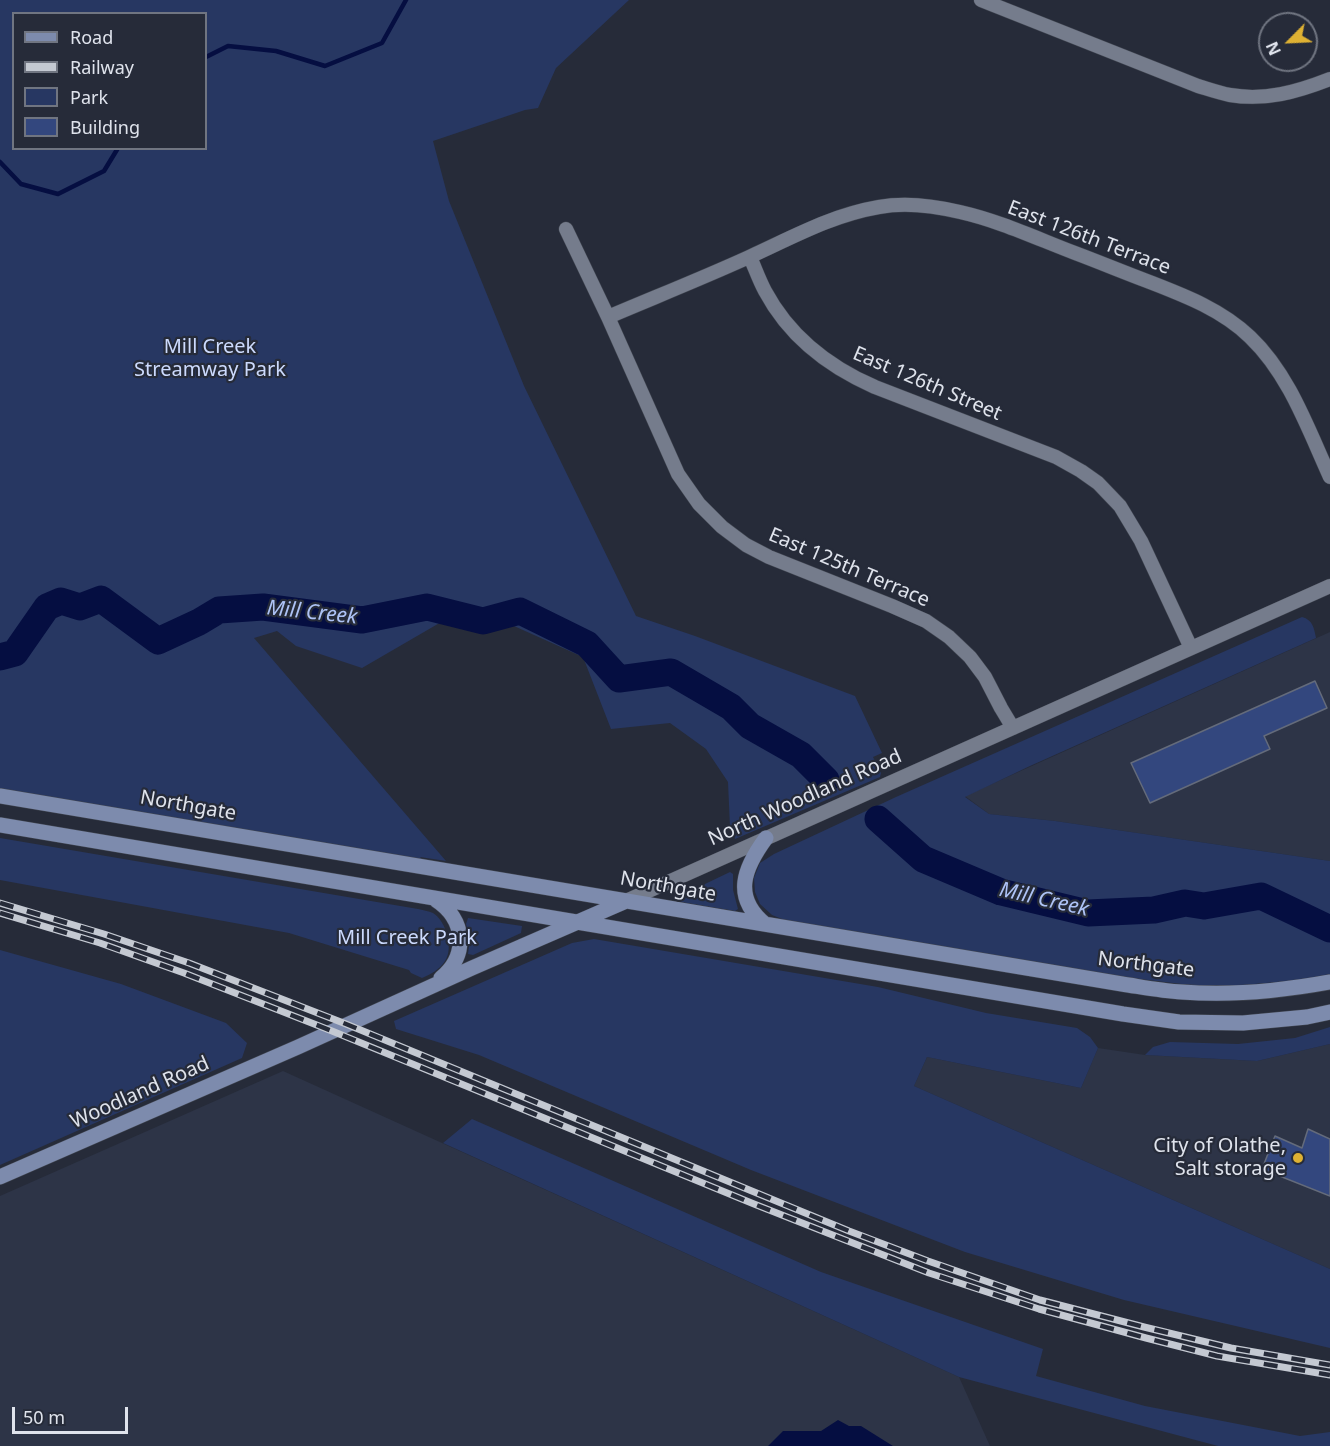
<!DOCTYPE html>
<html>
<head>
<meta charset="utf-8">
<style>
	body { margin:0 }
	#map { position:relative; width:1330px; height:1446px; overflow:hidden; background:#262b39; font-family:"Noto Sans",sans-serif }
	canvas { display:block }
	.legend { position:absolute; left:12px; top:12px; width:195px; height:138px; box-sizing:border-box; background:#262b39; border:2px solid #707581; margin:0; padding:8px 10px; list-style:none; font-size:18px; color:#dfe3ec }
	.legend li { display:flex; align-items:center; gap:12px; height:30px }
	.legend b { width:30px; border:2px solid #707581 }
	.north { position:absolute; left:1258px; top:12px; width:60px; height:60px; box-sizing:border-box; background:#262b39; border:2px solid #707581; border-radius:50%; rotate:246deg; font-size:16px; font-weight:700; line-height:24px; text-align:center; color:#dfe3ec }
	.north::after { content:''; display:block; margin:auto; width:21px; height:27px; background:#deb133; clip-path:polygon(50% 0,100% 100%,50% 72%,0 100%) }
	.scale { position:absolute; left:12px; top:1407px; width:116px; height:27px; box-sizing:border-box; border:3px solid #dfe3ec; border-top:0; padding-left:8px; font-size:18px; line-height:21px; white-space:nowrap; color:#dfe3ec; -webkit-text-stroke:4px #262b39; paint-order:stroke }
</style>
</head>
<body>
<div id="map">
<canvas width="1330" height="1446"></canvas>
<ul class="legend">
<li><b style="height:8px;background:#7d8bad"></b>Road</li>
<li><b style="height:8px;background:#c4c9d2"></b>Railway</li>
<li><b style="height:16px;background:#273762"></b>Park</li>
<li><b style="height:16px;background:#33477e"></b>Building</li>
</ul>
<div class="north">N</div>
<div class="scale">50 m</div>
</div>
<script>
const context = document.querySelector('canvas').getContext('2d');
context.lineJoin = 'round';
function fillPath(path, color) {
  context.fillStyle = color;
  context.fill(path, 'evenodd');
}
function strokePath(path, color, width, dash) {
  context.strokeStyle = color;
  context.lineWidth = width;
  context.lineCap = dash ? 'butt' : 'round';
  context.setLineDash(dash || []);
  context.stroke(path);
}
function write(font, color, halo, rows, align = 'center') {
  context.font = font + ' "Noto Sans",sans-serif';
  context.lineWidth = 4.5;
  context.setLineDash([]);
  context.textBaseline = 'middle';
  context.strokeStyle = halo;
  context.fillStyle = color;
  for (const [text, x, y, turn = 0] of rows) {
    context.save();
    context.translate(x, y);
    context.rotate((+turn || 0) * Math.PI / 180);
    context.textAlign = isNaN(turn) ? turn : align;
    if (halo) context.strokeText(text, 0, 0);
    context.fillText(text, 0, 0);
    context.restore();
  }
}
fillPath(new Path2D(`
	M 1330,632 L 1330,861 L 1055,821 L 989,814 L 965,796 Z
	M 1330,1044 L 1330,1269 L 914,1086 L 927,1057 L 1081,1088 L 1098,1048 L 1145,1055 L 1257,1061 Z
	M 283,1071 L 959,1377 L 990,1446 L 0,1446 L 0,1196 Z`), '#2d3447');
fillPath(new Path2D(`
	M 0,0 L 629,0 L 556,68 L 538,108 L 525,110 L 433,141 L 449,201 L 524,386 L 636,616 L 695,636 L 855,696 L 882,753 L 873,757 L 881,773 L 880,777 L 735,839 L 730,827 L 728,782 L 706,749 L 670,723 L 611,729 L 583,657 L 514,626 L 482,618 L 483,621 L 455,614 L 362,668 L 296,646 L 277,631 L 254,638 L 446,861 L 420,857 L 430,868 L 0,796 ZM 14,14 L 206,14 L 206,148 L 14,148 Z
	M 1302,617 C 1313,620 1314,628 1316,638 L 1030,766 L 965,797 L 989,814 L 1055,821 L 1330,861 L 1330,974 L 1300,980 L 1243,985 L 1190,985 L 1131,978 L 787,921 L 772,915 L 760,904 L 755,892 L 754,878 L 760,863 L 774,854 L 896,797 Z
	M 0,838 L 418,909 C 422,910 429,911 433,913 C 446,921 454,948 445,961 C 439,970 431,974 422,978 L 411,973 L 409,970 L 289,933 L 0,880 Z
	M 730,872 L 733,874 L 733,890 L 738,909 L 735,911 L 681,902 L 682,895 Z
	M 468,918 L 522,926 L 521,933 L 473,955 L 468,954 L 470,938 L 466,924 Z
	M 594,939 L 878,987 L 986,1013 L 1077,1028 L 1090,1037 L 1098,1048 L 1081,1088 L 927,1057 L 914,1086 L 1330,1269 L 1330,1348 L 1124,1300 L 965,1252 L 751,1170 L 479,1055 L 396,1029 L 394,1021 L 572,943 Z
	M 0,950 L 121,984 L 226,1023 L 247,1043 L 242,1058 L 0,1165 Z
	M 1330,1027 L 1330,1044 L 1257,1061 L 1145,1055 L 1153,1047 L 1170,1042 L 1238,1044 L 1295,1038 Z
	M 472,1119 L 821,1272 L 1043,1349 L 1036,1376 L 1145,1406 L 1300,1436 L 1330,1432 L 1330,1446 L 1218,1446 L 959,1377 L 443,1143 Z`), '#273762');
fillPath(new Path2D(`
	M 838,1420 L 849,1426 L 861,1426 L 893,1446 L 768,1446 L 783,1431 L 821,1431 Z`), '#050e41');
strokePath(new Path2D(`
	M 206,57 L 228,46 L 276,51 L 325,66 L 382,43 L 406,0
	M 0,162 L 21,184 L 58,194 L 104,171 L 118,148`), '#050e41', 4.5);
strokePath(new Path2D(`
	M 0,657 L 15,653 L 47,607 L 61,601 L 80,607 L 101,599 L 158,641 L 199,622 L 219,610 L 263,607 L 362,620 L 427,607 L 483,621 L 520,611 L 587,644 L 619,679 L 671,672 L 731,707 L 750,726 L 801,755 L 826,780
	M 878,819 L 923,859 L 1001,892 L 1088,913 L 1154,910 L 1185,903 L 1204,906 L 1261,896 L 1330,929`), '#050e41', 27);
const building = new Path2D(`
	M 1315,681 L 1327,708 L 1264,736 L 1270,749 L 1150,803 L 1131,763 Z
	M 1308,1129 L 1330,1139 L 1330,1196 L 1262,1169 L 1275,1136 L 1302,1148 Z`);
fillPath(building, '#33477e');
strokePath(building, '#646b7b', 1.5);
const minor = new Path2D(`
	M 981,0 L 1198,86 C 1208,89 1219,93 1230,95 C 1265,101 1297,92 1330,79
	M 566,229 L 608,317 L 678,474 L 699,504 L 722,527 L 746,545 L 769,557 L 892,606 L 926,621 L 949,637 L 970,657 L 985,677 L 1001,708 L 1013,728
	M 750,257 C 755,268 759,280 765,291 C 789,336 829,367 875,387 L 1056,457 L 1081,471 L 1098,483 L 1120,506 L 1141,541 L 1191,648
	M 608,317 C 655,297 703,278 749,257 C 793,237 832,215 879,207 C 905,202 935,206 960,212 C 1000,221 1038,239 1075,253 C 1099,262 1123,272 1147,281 C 1183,295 1221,309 1250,337 C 1289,374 1308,429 1330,477
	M 626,901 L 1330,586`);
const secondary = new Path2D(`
	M 0,796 L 1122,984 C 1142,987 1162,991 1182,992 C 1231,996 1281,991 1330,982
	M 0,825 L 1123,1014 L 1179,1022 L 1243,1023 L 1307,1017 L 1330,1012
	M 436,900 C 465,919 469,955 441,978
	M 765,924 C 732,897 744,868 766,838
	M 0,1177 L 298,1047 L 472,968 L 626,901`);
strokePath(minor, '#414651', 15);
strokePath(secondary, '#414651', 16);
strokePath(minor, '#757c8c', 14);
strokePath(secondary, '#7d8bad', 15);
const rail = new Path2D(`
	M 0,903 L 104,934 L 189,963 L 346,1024 L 849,1231 L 928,1261 L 1040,1300 L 1144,1327 L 1231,1348 L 1330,1365
	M 0,913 L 100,943 L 184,973 L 332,1031 L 754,1204 L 929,1273 L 1039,1309 L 1146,1338 L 1217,1356 L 1330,1375`);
strokePath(rail, '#c4c9d2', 7);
strokePath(rail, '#262b39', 4.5, [14]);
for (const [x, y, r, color] of [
	[1298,1158,6,"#deb133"]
]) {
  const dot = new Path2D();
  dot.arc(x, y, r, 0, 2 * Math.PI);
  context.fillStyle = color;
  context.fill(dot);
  strokePath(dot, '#262b39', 2);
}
write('20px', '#dfe3ec', '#262b39', [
	["East 126th Terrace",1089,238,21],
	["East 126th Street",927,384,23],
	["East 125th Terrace",849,568,23],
	["North Woodland Road",805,798,-24],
	["Northgate",188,806,10],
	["Northgate",668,887,10],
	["Northgate",1146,965,7],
	["Woodland Road",140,1093,-24]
]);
write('20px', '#ccdafd', '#262b39', [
	["Mill Creek",210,347],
	["Streamway Park",210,370],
	["Mill Creek Park",407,938]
]);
write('20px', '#dfe3ec', '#262b39', [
	["City of Olathe,",1286,1146],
	["Salt storage",1286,1169]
], 'right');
write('italic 21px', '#aec3f6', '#262b39', [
	["Mill Creek",312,613,6],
	["Mill Creek",1044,900,13]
]);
</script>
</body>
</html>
